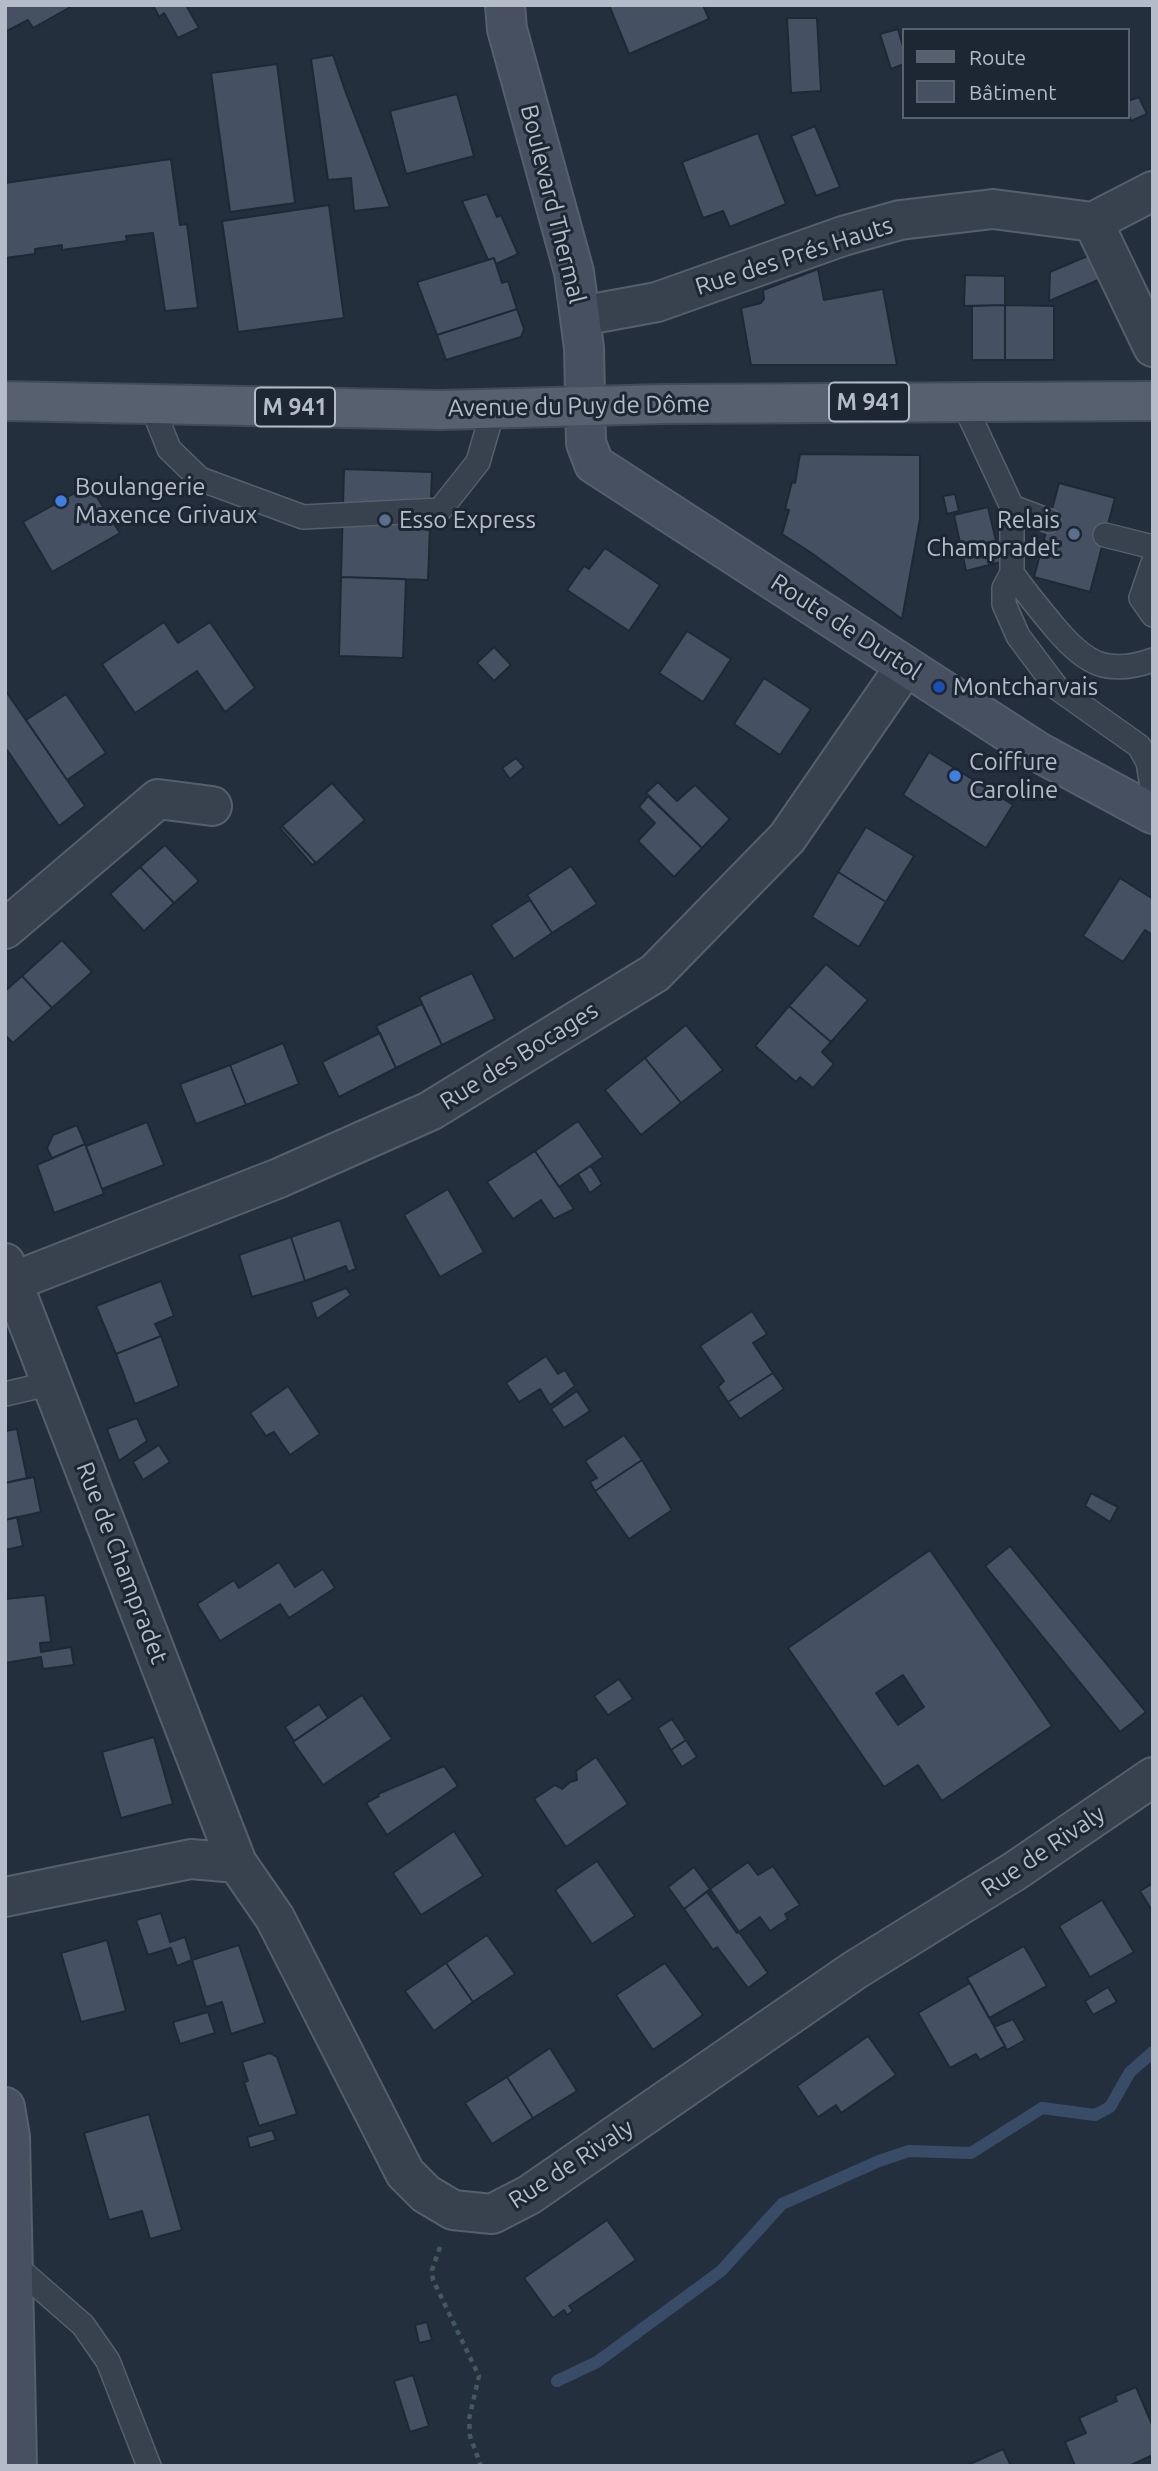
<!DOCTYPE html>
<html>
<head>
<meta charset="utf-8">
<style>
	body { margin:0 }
	#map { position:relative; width:1158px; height:2471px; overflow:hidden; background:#242f3e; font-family:Ubuntu,sans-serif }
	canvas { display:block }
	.frame { position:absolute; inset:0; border:7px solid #b4bcc9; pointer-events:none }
	.legend { position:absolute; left:902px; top:28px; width:228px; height:91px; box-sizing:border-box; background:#1d2633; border:2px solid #59626f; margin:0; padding:9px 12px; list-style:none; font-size:21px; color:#b4bcc9 }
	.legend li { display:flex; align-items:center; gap:14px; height:35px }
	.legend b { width:35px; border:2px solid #59626f }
</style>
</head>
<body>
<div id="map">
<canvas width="1158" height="2471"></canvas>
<div class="frame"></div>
<ul class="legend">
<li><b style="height:9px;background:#56606e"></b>Route</li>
<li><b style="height:19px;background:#455162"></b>Bâtiment</li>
</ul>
</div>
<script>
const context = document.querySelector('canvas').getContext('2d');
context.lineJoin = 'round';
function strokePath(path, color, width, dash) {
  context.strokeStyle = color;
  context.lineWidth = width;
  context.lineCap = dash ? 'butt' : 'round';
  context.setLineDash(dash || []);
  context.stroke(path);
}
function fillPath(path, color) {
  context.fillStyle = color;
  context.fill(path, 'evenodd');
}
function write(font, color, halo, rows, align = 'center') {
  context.font = font + ' Ubuntu,sans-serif';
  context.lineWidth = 6;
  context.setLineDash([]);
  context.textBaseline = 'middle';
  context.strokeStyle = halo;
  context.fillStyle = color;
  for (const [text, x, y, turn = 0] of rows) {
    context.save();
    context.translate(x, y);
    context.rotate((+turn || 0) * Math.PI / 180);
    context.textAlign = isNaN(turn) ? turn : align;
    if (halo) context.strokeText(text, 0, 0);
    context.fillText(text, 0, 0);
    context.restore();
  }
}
strokePath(new Path2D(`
	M 557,2381 L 597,2362 L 721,2271 L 782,2204 L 879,2161 L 909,2151 L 971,2153 L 1042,2108 L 1095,2115 L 1110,2107 L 1130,2072 L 1153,2052`), '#394c67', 12);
const building = new Path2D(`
	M 5,5 L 74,5 L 33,28 L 28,20 L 5,32 Z
	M 153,5 L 186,5 L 199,28 L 178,38 L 164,13 L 159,17 Z
	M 609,5 L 703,5 L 709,19 L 629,54 Z
	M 787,18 L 817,18 L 821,91 L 791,93 Z
	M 898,29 L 904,50 L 904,64 L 891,69 L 880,34 Z
	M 333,55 L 346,93 L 390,207 L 354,211 L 351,178 L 328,180 L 311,59 Z
	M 277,64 L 295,203 L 230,212 L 211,73 Z
	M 457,94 L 474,156 L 406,174 L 390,111 Z
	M 1139,97 L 1147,114 L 1131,121 L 1128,114 L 1128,101 Z
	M 815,126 L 840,187 L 816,196 L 791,136 Z
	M 758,133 L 786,204 L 730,227 L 723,211 L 703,218 L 682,162 Z
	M 171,159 L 180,225 L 187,224 L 198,308 L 165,311 L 153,233 L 126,236 L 127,241 L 62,250 L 62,245 L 35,249 L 35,254 L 5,258 L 5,183 Z
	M 487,194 L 497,217 L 501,215 L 518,254 L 496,264 L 494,258 L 488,260 L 462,201 Z
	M 329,205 L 344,318 L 238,332 L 222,221 Z
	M 1092,254 L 1103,278 L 1049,301 L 1050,272 Z
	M 494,258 L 502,283 L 508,281 L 517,309 L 437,335 L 417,282 Z
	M 818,269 L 824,300 L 883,289 L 897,365 L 751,365 L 741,308 L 761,303 L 764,299 L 763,290 Z
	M 965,275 L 1005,276 L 1005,305 L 964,306 Z
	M 1005,305 L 1005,360 L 972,360 L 972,306 Z
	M 1005,305 L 1054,306 L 1054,360 L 1005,360 Z
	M 517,309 L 524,329 L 521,337 L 446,360 L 437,335 Z
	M 800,454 L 920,455 L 920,519 L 902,619 L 810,552 L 782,534 L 789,510 L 785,509 L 792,482 L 795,483 Z
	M 344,469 L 432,472 L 428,580 L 341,577 Z
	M 1059,483 L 1115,498 L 1090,592 L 1034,577 Z
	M 89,485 L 120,533 L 52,572 L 23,522 Z
	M 955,494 L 959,511 L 947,514 L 943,496 Z
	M 988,507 L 1001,562 L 966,571 L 954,515 Z
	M 605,548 L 660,585 L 629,631 L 567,590 L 584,566 L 589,569 Z
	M 341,577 L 406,579 L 403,658 L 339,656 Z
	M 164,622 L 178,643 L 210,622 L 255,688 L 225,712 L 197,671 L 135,713 L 102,664 Z
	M 687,631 L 731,659 L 703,702 L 659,673 Z
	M 494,647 L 511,665 L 494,681 L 477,663 Z
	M 764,678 L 811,709 L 780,755 L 734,724 Z
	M 5,690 L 85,806 L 59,826 L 5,747 Z
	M 66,694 L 106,753 L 67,780 L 26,720 Z
	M 929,752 L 1013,805 L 986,848 L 903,795 Z
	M 516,758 L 524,767 L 510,779 L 502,768 Z
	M 658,782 L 677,801 L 695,785 L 730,819 L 702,848 L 646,793 Z
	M 332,783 L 365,820 L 316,863 L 282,826 Z
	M 648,796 L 702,848 L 674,877 L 638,841 L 655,823 L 639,807 Z
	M 282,826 L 316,863 L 312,865 L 280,828 Z
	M 866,827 L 914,856 L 886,902 L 838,872 Z
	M 165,845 L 199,881 L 174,903 L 140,867 Z
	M 571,866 L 597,904 L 552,933 L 527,895 Z
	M 140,867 L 174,903 L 144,931 L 110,894 Z
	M 838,872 L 886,902 L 859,947 L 812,917 Z
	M 1120,878 L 1153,899 L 1153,935 L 1145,930 L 1123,962 L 1083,936 Z
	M 530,900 L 552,933 L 514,959 L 491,925 Z
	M 62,940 L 92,972 L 52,1008 L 22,976 Z
	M 826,964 L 868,1000 L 831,1042 L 789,1006 Z
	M 472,973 L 495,1019 L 442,1045 L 419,997 Z
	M 22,976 L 52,1008 L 13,1043 L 5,1035 L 5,991 Z
	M 422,1004 L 442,1045 L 396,1068 L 376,1026 Z
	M 789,1006 L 831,1042 L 822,1052 L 834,1064 L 813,1088 L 800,1077 L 796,1082 L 755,1046 Z
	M 686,1025 L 723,1070 L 681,1103 L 645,1058 Z
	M 380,1033 L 396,1068 L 339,1097 L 322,1062 Z
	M 283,1043 L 299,1084 L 246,1105 L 230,1065 Z
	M 645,1058 L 681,1103 L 641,1135 L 605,1090 Z
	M 230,1065 L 246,1105 L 196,1124 L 180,1084 Z
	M 578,1121 L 603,1157 L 559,1187 L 535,1151 Z
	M 147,1122 L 164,1165 L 102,1189 L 86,1146 Z
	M 77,1125 L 85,1144 L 52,1158 L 47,1148 L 53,1135 Z
	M 85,1144 L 104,1194 L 54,1213 L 37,1165 Z
	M 535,1151 L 574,1209 L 554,1219 L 541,1200 L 513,1219 L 487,1182 Z
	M 591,1166 L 602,1184 L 590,1193 L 578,1174 Z
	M 448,1189 L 484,1252 L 440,1277 L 404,1215 Z
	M 340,1220 L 356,1269 L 348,1272 L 346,1266 L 305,1281 L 291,1237 Z
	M 291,1237 L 305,1281 L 252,1297 L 239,1255 Z
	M 161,1281 L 174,1316 L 155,1324 L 161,1336 L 116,1354 L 96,1306 Z
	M 346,1288 L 351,1295 L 317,1319 L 311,1302 Z
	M 752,1311 L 767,1334 L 753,1343 L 773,1373 L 728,1402 L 718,1387 L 724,1381 L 700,1346 Z
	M 161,1336 L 179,1386 L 135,1404 L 116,1354 Z
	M 546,1356 L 558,1374 L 565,1370 L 575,1386 L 550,1405 L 540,1389 L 519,1402 L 506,1383 Z
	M 773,1373 L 784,1389 L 740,1419 L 728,1402 Z
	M 288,1386 L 320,1434 L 290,1455 L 274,1432 L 266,1436 L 250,1413 Z
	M 577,1391 L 590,1411 L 564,1428 L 551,1409 Z
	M 137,1418 L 147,1441 L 119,1461 L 107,1429 Z
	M 17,1429 L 27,1478 L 5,1483 L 5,1431 Z
	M 624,1435 L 642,1460 L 595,1491 L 590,1482 L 597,1478 L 585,1461 Z
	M 159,1445 L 170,1462 L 143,1480 L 133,1462 Z
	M 642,1460 L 672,1510 L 629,1539 L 595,1491 Z
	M 34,1477 L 41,1512 L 5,1520 L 5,1483 Z
	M 1091,1493 L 1118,1507 L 1110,1522 L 1085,1506 Z
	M 17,1517 L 23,1546 L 5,1550 L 5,1520 Z
	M 1010,1546 L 1146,1712 L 1120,1732 L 985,1566 Z
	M 930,1550 L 1052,1726 L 942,1801 L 918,1765 L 884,1787 L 788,1648 ZM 903,1675 L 924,1707 L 898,1725 L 876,1693 Z
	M 279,1562 L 295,1587 L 323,1569 L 335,1588 L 289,1618 L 280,1604 L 220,1641 L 197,1604 L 234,1580 L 239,1588 Z
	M 45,1595 L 51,1642 L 40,1643 L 41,1652 L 71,1647 L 74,1665 L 43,1669 L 41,1657 L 5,1663 L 5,1599 Z
	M 619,1679 L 633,1699 L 608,1715 L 594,1696 Z
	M 362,1695 L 392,1739 L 323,1785 L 293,1742 Z
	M 319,1704 L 328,1718 L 294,1741 L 285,1727 Z
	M 672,1719 L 686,1740 L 671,1750 L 658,1728 Z
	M 154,1737 L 173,1804 L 121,1818 L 102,1752 Z
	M 686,1740 L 697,1757 L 682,1767 L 671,1750 Z
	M 596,1757 L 628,1804 L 566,1847 L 534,1799 L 555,1785 L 562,1789 L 570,1782 L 577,1780 L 576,1771 Z
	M 444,1766 L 458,1786 L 387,1835 L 366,1803 L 379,1796 L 378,1794 Z
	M 454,1831 L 483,1876 L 421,1915 L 393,1873 Z
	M 597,1861 L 635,1916 L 592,1944 L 555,1890 Z
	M 748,1862 L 758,1875 L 773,1866 L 800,1905 L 785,1914 L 788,1919 L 770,1931 L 760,1917 L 739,1932 L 710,1889 Z
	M 694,1867 L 710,1889 L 684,1909 L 668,1887 Z
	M 1153,1883 L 1153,1912 L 1140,1891 Z
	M 707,1892 L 737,1933 L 739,1932 L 768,1973 L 748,1988 L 717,1947 L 713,1950 L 684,1909 Z
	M 1102,1900 L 1134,1952 L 1090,1977 L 1059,1926 Z
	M 161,1913 L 170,1942 L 185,1937 L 192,1960 L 177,1966 L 171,1948 L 148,1955 L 136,1920 Z
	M 487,1935 L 515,1974 L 473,2002 L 446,1963 Z
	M 107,1940 L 126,2011 L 81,2022 L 61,1953 Z
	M 239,1945 L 265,2023 L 231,2034 L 222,2002 L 206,2007 L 192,1960 Z
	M 1024,1946 L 1047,1986 L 989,2018 L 967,1978 Z
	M 446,1963 L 473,2002 L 434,2031 L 405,1991 Z
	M 665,1963 L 703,2015 L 653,2050 L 616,1995 Z
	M 970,1983 L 1005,2046 L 980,2060 L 976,2054 L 950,2068 L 918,2013 Z
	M 1108,1987 L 1117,2002 L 1093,2015 L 1085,2001 Z
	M 208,2012 L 215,2033 L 180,2044 L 173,2022 Z
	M 1013,2019 L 1025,2040 L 1007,2050 L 994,2027 Z
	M 868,2036 L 896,2075 L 841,2113 L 836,2105 L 818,2117 L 797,2086 Z
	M 550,2048 L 577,2091 L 533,2118 L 507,2077 Z
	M 270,2053 L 277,2057 L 297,2114 L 259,2126 L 244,2082 L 248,2081 L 242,2062 Z
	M 507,2077 L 533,2118 L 492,2144 L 465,2103 Z
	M 149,2114 L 182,2230 L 150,2239 L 142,2211 L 109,2220 L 84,2133 Z
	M 272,2130 L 276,2140 L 250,2148 L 247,2137 Z
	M 607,2220 L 636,2260 L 569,2306 L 573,2311 L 567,2315 L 564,2310 L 553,2318 L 524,2278 Z
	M 427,2322 L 432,2340 L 419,2343 L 415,2325 Z
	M 413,2375 L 429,2426 L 410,2432 L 394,2381 Z
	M 1136,2387 L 1153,2427 L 1153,2455 L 1129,2466 L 1075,2466 L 1065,2442 L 1086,2433 L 1079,2418 L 1117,2401 L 1115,2396 Z
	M 1003,2449 L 1011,2466 L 968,2466 L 968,2465 Z`);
fillPath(building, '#455162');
strokePath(building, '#1f2835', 2);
const service = new Path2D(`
	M 963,402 L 1012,507 L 1049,521
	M 152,406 L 169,449 L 200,479 L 303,517 L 440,510 L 478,462 L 494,407
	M 1012,507 L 1012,573 L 1004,588 L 1004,604 L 1018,636 L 1057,688 L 1139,746 L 1148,762 L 1152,787 L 1143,809
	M 1105,535 L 1153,547
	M 1153,563 L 1141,598 L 1153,615
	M 1012,573 C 1026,593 1041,611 1057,630 C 1086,664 1108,676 1153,660
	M 5,1394 L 52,1383
	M 12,2263 L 83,2325 L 108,2361 L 149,2466`);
const minor = new Path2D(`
	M 1093,222 L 1153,347
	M 581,316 L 657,302 L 843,236 L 900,220 L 993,209 L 1093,222 L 1153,191
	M 5,929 L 158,799 L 212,806
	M 5,1263 L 237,1863
	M 12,1282 L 279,1178 L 430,1111 L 655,973 L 787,838 L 905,667
	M 5,1897 L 191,1859 L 237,1863 L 275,1918 L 405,2173 L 426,2194 L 453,2210 L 492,2214 L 529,2195 L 855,1970 L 1015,1871 L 1153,1777`);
const secondary = new Path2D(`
	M 505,5 L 507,29 L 574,272 L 584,348 L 586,443 L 594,464 L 1040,753 L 1153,814
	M 5,2107 L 10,2137 L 17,2466`);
const primary = new Path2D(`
	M 5,401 L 440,410 L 664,404 L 1153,401`);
strokePath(service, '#565f6c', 26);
strokePath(minor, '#565f6c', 42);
strokePath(secondary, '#565f6c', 42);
strokePath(primary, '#414a57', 42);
strokePath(new Path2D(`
	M 440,2247 L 432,2270 L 433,2280 L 479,2376 L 469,2419 L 470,2436 L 481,2466`), '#44595c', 4.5, [5, 5]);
strokePath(service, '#38414e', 23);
strokePath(minor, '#38414e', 38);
strokePath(secondary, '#465061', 38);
strokePath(primary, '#56606e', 38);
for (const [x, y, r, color] of [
	[61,501,7,"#3f7fe0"],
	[385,520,7,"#5c6f8a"],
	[1074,534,7,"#5c6f8a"],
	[939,687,7,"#1a4fb4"],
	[955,776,7,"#3f7fe0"]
]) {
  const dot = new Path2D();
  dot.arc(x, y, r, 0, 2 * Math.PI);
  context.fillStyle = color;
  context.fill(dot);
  strokePath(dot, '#1d2633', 2.5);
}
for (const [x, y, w] of [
	[869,402,80],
	[295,407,80]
]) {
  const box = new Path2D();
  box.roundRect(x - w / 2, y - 19.5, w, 39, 5);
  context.fillStyle = '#1d2633';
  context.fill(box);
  strokePath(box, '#b4bcc9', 2);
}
write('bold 23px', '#b4bcc9', null, [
	["M 941",869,402],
	["M 941",295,407]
]);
write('24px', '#b4bcc9', '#1d2633', [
	["Boulevard Thermal",553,204,76],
	["Rue des Prés Hauts",794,256,-18],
	["Avenue du Puy de Dôme",579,406,-1],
	["Route de Durtol",846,627,33],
	["Rue des Bocages",519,1056,-32],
	["Rue de Champradet",122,1563,69],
	["Rue de Rivaly",1043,1851,-34],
	["Rue de Rivaly",571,2164,-33]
]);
write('24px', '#b4bcc9', '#1d2633', [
	["Boulangerie",75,487],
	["Maxence Grivaux",75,515],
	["Esso Express",399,520],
	["Relais",1060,520,"right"],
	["Champradet",1060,548,"right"],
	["Montcharvais",953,687],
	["Coiffure",969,762],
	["Caroline",969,790]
], 'left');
</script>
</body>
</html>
